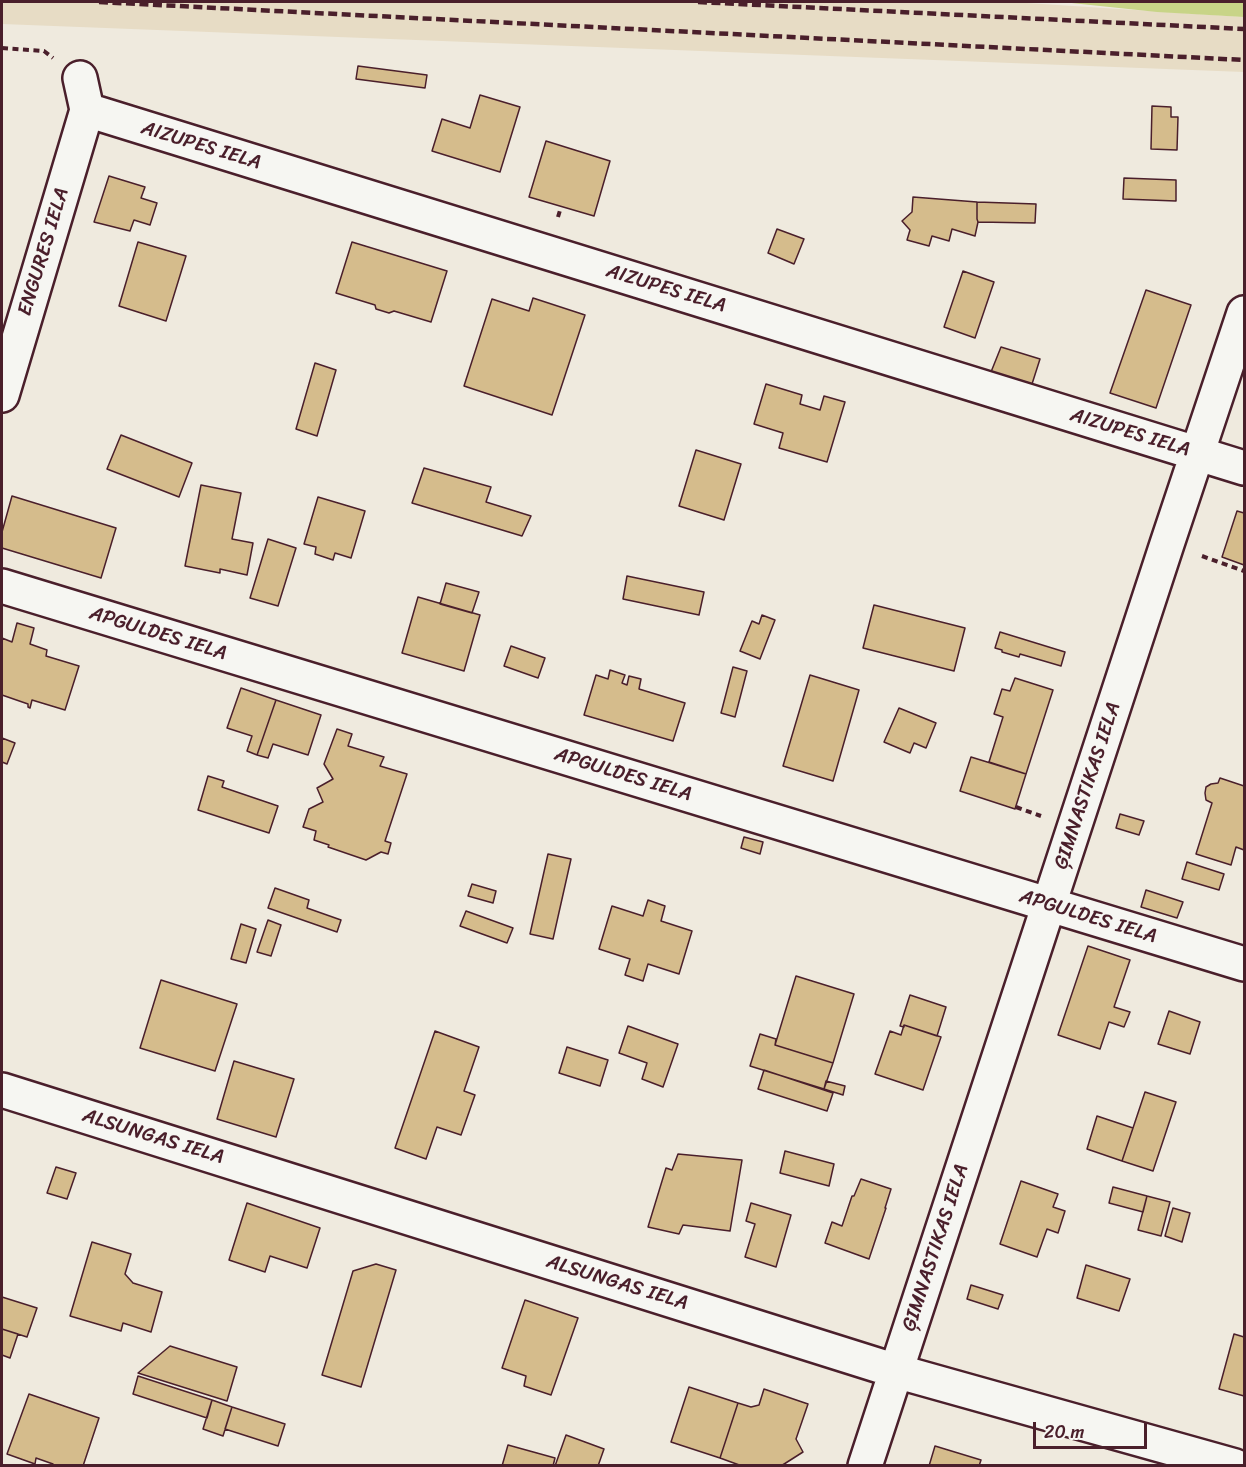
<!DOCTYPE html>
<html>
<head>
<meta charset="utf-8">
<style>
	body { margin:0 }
	#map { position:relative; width:1246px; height:1467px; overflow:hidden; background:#efeade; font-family:Sriracha,sans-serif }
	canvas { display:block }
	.frame { position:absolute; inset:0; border:3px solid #4a1f2b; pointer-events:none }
	.scale { position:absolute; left:1033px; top:1422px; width:114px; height:27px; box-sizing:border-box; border:3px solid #4a1f2b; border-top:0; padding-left:8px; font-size:18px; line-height:21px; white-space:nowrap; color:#4a1f2b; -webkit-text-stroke:4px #f6f6f2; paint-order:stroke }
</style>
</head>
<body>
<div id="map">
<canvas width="1246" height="1467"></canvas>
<div class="frame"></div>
<div class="scale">20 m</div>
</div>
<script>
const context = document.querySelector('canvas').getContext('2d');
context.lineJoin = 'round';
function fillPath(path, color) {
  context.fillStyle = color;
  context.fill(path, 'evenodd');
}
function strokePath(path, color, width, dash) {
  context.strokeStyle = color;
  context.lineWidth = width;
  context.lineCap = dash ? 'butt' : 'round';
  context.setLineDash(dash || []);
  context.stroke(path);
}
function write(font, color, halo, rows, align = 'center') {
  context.font = font + ' Sriracha,sans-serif';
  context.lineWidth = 6;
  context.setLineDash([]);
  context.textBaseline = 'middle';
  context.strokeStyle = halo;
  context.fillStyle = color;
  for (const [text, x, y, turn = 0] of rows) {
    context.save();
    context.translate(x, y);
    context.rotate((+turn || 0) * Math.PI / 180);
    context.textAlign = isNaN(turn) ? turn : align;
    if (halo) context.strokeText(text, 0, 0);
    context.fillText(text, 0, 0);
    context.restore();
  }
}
fillPath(new Path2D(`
	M 2,2 L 1011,2 L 1244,17 L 1244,72 L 2,24 Z`), '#e7dcc5');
fillPath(new Path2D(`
	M 1062,2 L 1244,2 L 1244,17 L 1157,12 Z`), '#c8d487');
const building = new Path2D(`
	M 358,66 L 427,75 L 425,88 L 356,79 Z
	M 480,95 L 520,107 L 500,172 L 432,151 L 442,119 L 470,128 Z
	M 1152,106 L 1171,107 L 1171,117 L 1178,117 L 1177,150 L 1151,149 Z
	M 546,141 L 610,161 L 594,216 L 529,197 Z
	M 109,176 L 145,187 L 141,198 L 157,203 L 150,225 L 134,220 L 130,231 L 94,222 Z
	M 1124,178 L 1176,180 L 1176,201 L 1123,199 Z
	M 913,197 L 977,202 L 977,219 L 978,222 L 975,236 L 952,229 L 949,241 L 932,236 L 929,246 L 907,240 L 910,230 L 902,221 L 912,212 Z
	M 977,202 L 1036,204 L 1035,223 L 978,222 L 977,219 Z
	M 777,229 L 804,239 L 794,264 L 768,253 Z
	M 138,242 L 186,256 L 166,321 L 119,306 Z
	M 352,242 L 447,271 L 431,322 L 394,311 L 389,313 L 376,309 L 375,305 L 336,293 Z
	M 963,271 L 994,282 L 975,338 L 944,327 Z
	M 1146,290 L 1191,305 L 1156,408 L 1110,393 Z
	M 533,298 L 585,315 L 552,415 L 464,386 L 492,299 L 529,311 Z
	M 1001,347 L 1040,359 L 1032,384 L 991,372 Z
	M 315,363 L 336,370 L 317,436 L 296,429 Z
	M 766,384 L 802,395 L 800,404 L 820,410 L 824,396 L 845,402 L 827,462 L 779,448 L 783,433 L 754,424 Z
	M 121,435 L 192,463 L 179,497 L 107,469 Z
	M 696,450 L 741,464 L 724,520 L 679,506 Z
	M 424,468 L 491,487 L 486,502 L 531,516 L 522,536 L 412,503 Z
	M 201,485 L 241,493 L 232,539 L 253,543 L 247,575 L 220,569 L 220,573 L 185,566 Z
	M 12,496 L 116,528 L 101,578 L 2,548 L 2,532 Z
	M 318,497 L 365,511 L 351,558 L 335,553 L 333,560 L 315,554 L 316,547 L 304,544 Z
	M 1237,511 L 1244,513 L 1244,565 L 1222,557 Z
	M 268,539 L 296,548 L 278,606 L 250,598 Z
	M 627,576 L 704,592 L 699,615 L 623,599 Z
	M 446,583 L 479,592 L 472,613 L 440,604 Z
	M 418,597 L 480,615 L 464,671 L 402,653 Z
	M 874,605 L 965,628 L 954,671 L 863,648 Z
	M 762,615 L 775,620 L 760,659 L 740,651 L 752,621 L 759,624 Z
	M 17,623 L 34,628 L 30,644 L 47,650 L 46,656 L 79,666 L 65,710 L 32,700 L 30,708 L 28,707 L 28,704 L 2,695 L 2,638 L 12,642 Z
	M 1000,632 L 1065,652 L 1061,666 L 1020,654 L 1019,657 L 1002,652 L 1002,650 L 995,648 Z
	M 511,646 L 545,658 L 538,678 L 504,666 Z
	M 733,667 L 747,671 L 735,717 L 721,713 Z
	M 610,670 L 625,675 L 622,683 L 627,685 L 629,676 L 641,679 L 639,689 L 685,703 L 673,741 L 584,715 L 596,675 L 608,679 Z
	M 810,675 L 859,690 L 833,781 L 783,766 Z
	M 1015,678 L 1053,690 L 1026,774 L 989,762 L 1003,717 L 994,714 L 1002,689 L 1010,691 Z
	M 241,688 L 276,700 L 257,755 L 247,751 L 252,736 L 227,728 Z
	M 276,700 L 321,715 L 308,755 L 273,744 L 268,758 L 257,755 Z
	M 899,708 L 936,723 L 926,748 L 914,743 L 910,753 L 884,742 Z
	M 337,729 L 352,734 L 348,746 L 384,757 L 380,766 L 407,774 L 385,841 L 391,843 L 388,854 L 381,852 L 366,860 L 328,847 L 329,845 L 314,840 L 316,831 L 303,827 L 309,809 L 323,802 L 317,788 L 333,779 L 324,764 Z
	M 2,738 L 15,743 L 7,764 L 2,762 Z
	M 971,757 L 1026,774 L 1015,809 L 960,791 Z
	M 208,776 L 224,781 L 222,787 L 278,806 L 269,833 L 198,810 Z
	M 1220,778 L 1244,786 L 1244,850 L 1236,847 L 1231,865 L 1196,854 L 1212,803 L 1206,800 L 1205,793 L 1206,787 L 1211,784 L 1218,783 Z
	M 1120,814 L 1144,821 L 1139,835 L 1116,828 Z
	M 744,837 L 763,842 L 760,854 L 741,848 Z
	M 548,854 L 571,859 L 553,939 L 530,934 Z
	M 1187,862 L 1224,874 L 1219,890 L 1182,879 Z
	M 472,884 L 496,891 L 493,903 L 468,896 Z
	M 275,888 L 309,900 L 307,908 L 341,920 L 337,932 L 268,908 Z
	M 1146,890 L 1183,902 L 1177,918 L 1141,907 Z
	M 648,900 L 665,906 L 661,921 L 692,931 L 679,974 L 648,964 L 643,981 L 625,975 L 630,959 L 599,949 L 612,906 L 643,916 Z
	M 466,911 L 513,928 L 507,943 L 460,926 Z
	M 268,920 L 281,925 L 271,956 L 257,952 Z
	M 241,924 L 256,929 L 246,963 L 231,959 Z
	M 1088,946 L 1130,960 L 1114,1007 L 1130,1012 L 1124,1027 L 1109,1022 L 1100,1049 L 1058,1035 Z
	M 796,976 L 854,994 L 833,1063 L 775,1045 Z
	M 161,980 L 237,1004 L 215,1071 L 140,1048 Z
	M 910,995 L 946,1007 L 937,1036 L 904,1025 L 904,1027 L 900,1026 Z
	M 1169,1011 L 1200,1022 L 1190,1054 L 1158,1044 Z
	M 904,1025 L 941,1037 L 923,1090 L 875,1074 L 890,1031 L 901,1035 Z
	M 628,1026 L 678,1044 L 663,1087 L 642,1079 L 647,1063 L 619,1053 Z
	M 435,1031 L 479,1047 L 464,1091 L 475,1095 L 461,1135 L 437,1127 L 426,1159 L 395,1148 Z
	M 760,1034 L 776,1039 L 775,1045 L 833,1063 L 824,1089 L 750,1066 Z
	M 567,1047 L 608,1060 L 600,1086 L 559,1073 Z
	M 234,1061 L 294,1079 L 276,1137 L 217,1119 Z
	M 764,1070 L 833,1093 L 827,1111 L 758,1089 Z
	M 826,1081 L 845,1086 L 843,1095 L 824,1089 Z
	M 1145,1092 L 1176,1102 L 1153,1171 L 1122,1161 Z
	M 1097,1116 L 1133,1128 L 1122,1161 L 1087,1149 Z
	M 785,1151 L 834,1164 L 829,1186 L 780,1173 Z
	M 678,1154 L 742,1160 L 730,1231 L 683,1225 L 679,1234 L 648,1227 L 666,1168 L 672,1170 Z
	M 56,1167 L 76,1173 L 67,1199 L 47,1193 Z
	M 861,1179 L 891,1189 L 885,1208 L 886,1208 L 869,1259 L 825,1243 L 832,1222 L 842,1226 L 852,1196 L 854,1196 Z
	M 1021,1181 L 1058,1194 L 1053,1207 L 1065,1211 L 1058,1233 L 1047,1229 L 1037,1257 L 1000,1244 Z
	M 1113,1187 L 1147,1196 L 1143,1212 L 1109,1203 Z
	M 1147,1196 L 1170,1202 L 1161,1236 L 1138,1230 Z
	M 247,1203 L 320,1228 L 307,1268 L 270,1256 L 265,1272 L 229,1260 Z
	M 751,1203 L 791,1215 L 776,1267 L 745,1257 L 755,1224 L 746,1221 Z
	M 1173,1208 L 1190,1213 L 1182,1242 L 1165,1236 Z
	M 92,1242 L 131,1254 L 125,1274 L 133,1283 L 162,1292 L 151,1332 L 123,1323 L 121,1331 L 70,1316 Z
	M 376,1264 L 396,1270 L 361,1387 L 322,1375 L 353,1271 Z
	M 1086,1265 L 1130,1279 L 1119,1311 L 1077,1298 Z
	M 971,1285 L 1003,1295 L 998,1309 L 967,1299 Z
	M 2,1297 L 37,1308 L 27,1337 L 2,1329 Z
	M 525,1300 L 578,1318 L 551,1395 L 524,1386 L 526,1376 L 502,1368 Z
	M 2,1329 L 18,1334 L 10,1358 L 2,1355 Z
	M 1234,1334 L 1244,1337 L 1244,1396 L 1219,1389 Z
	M 170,1346 L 237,1367 L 227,1401 L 138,1373 Z
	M 138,1376 L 212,1400 L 207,1418 L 133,1394 Z
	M 689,1387 L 738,1403 L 720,1458 L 671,1442 Z
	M 764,1389 L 808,1404 L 796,1439 L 803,1452 L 781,1466 L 742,1466 L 720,1458 L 738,1403 L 751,1407 L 759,1405 Z
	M 29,1394 L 99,1418 L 83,1466 L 52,1466 L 53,1464 L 36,1458 L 35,1464 L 7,1454 Z
	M 212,1400 L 232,1407 L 223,1436 L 203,1429 Z
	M 232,1407 L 285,1424 L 278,1446 L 225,1429 Z
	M 566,1435 L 604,1449 L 598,1466 L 555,1466 Z
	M 508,1445 L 555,1458 L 553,1466 L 502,1466 Z
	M 935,1446 L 981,1460 L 979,1466 L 929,1466 Z`);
fillPath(building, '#d5bc8c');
strokePath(building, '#4a1f2b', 1.5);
const minor = new Path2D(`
	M 87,110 L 1244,468
	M 2,395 L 87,110 L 80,78
	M 2,586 L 1244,964
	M 2,1090 L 896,1371 L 1235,1466
	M 865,1466 L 1167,544 L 1244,313`);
strokePath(minor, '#4a1f2b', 38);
strokePath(new Path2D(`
	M 2,48 L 44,51 L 53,58
	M 558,217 L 561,207
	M 1202,556 L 1244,571
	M 1016,807 L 1041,816`), '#4a1f2b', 4, [6, 4.5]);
strokePath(minor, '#f6f6f2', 33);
strokePath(new Path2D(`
	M 99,2 L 1244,60
	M 698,2 L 1244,29`), '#4a1f2b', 4.5, [9, 4.5]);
write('20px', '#4a1f2b', '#f6f6f2', [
	["AIZUPES IELA",201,146,17],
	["ENGURES IELA",44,252,-73],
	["AIZUPES IELA",666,289,17],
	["AIZUPES IELA",1130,433,17],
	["APGULDES IELA",158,634,17],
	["APGULDES IELA",623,775,17],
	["ĢIMNASTIKAS IELA",1088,786,-72],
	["APGULDES IELA",1088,917,17],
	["ALSUNGAS IELA",153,1137,17],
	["ĢIMNASTIKAS IELA",936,1248,-72],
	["ALSUNGAS IELA",617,1283,17]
]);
</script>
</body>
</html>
